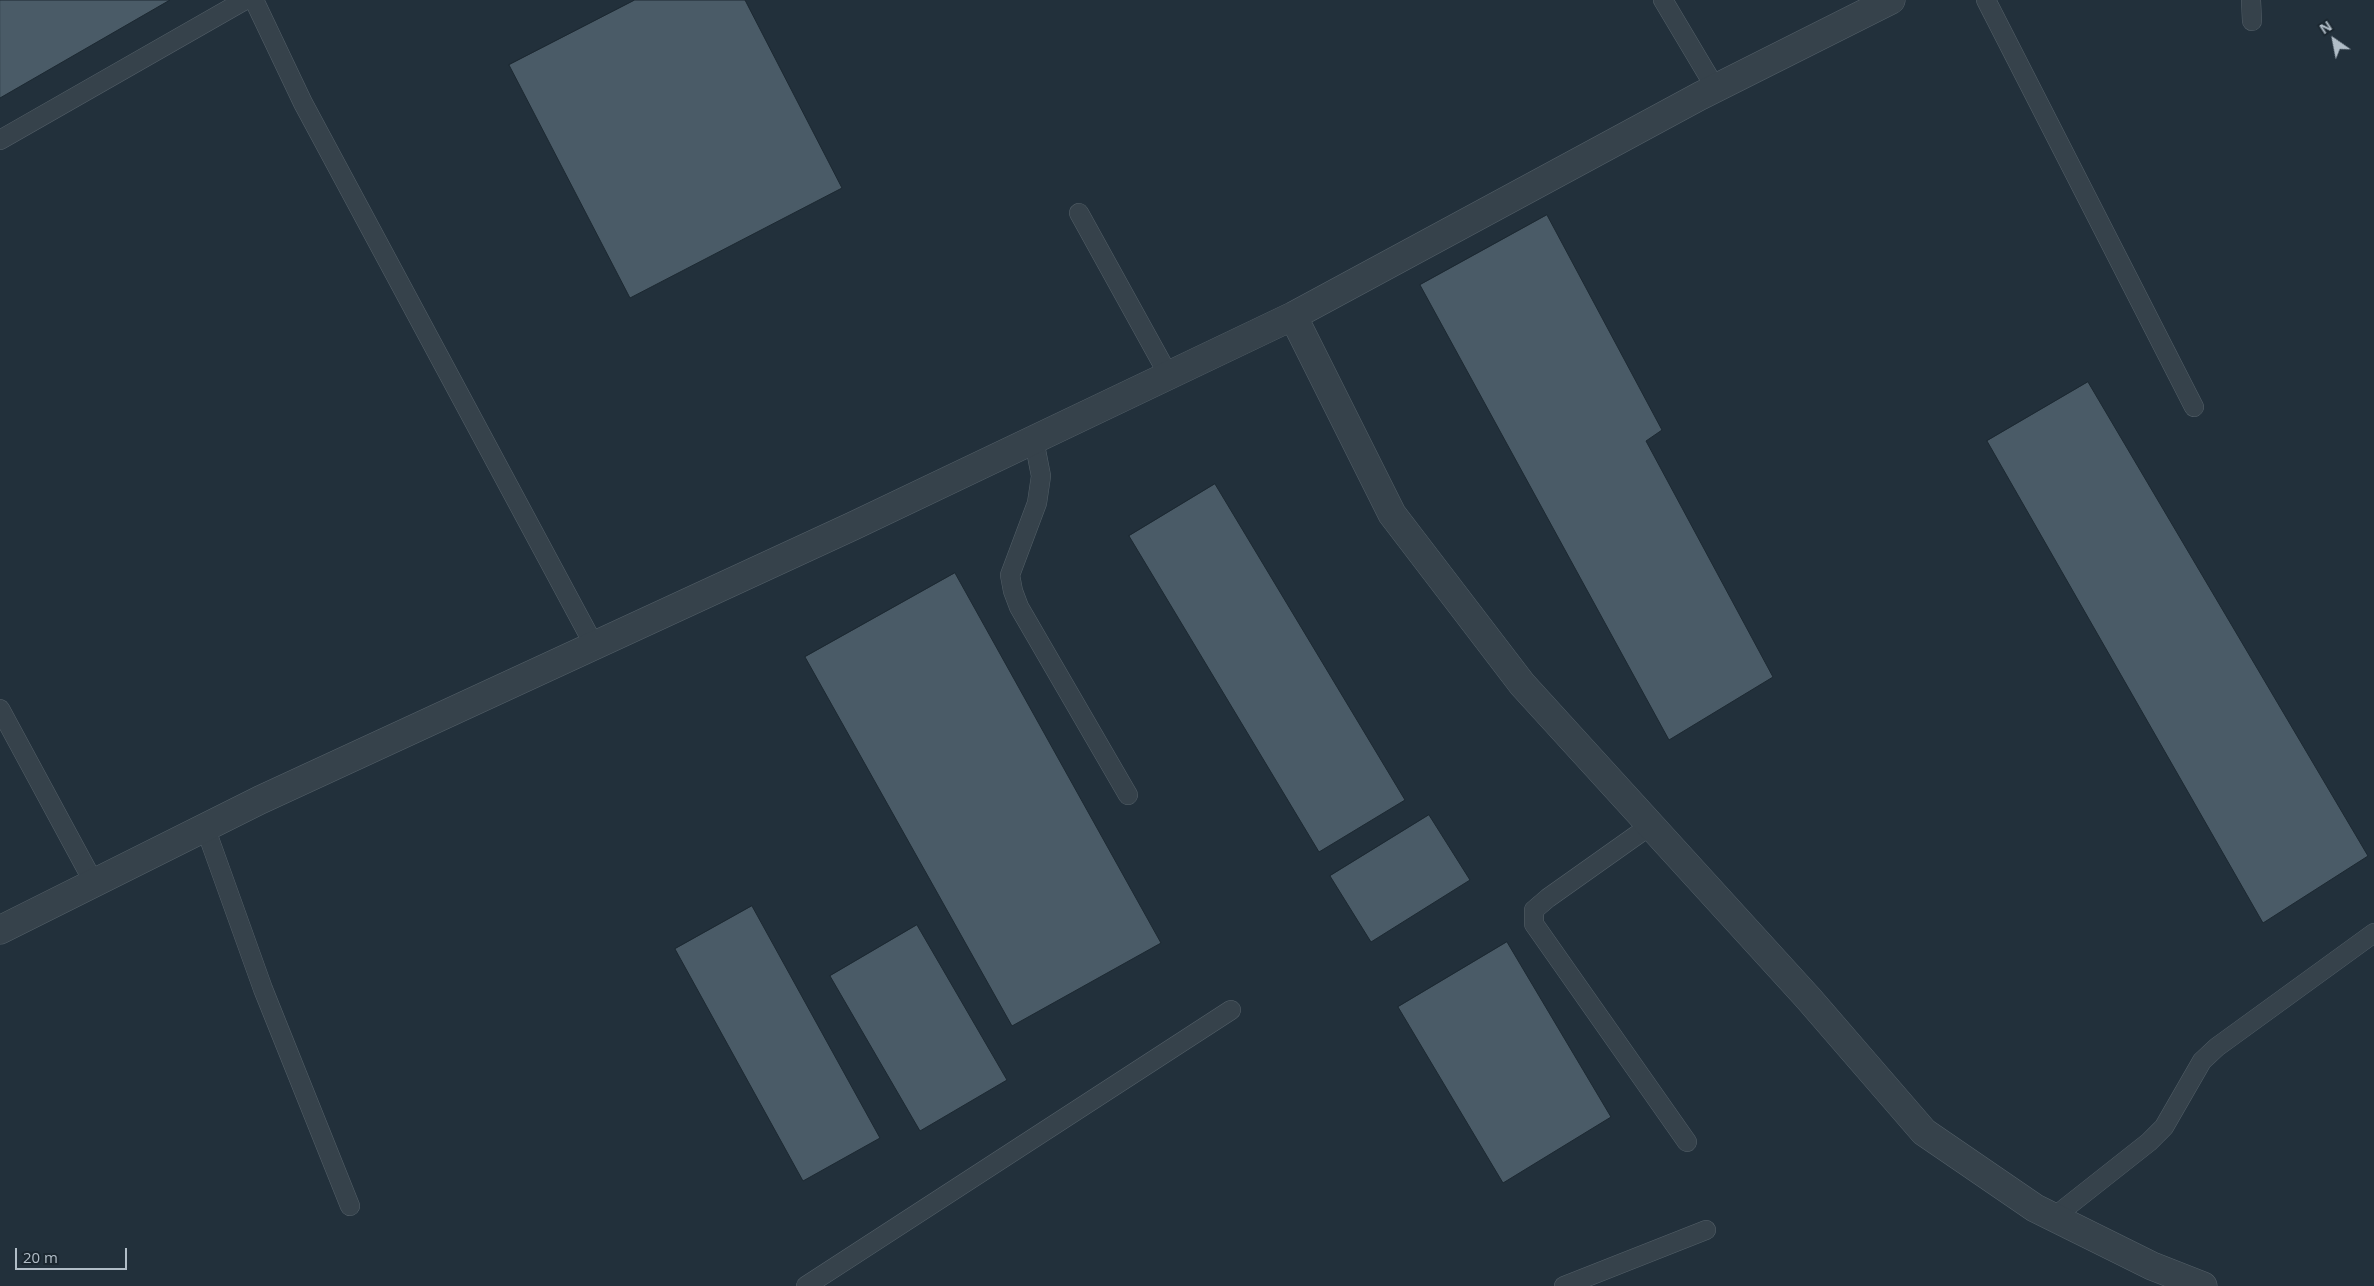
<!DOCTYPE html>
<html>
<head>
<meta charset="utf-8">
<style>
	body { margin:0 }
	#map { position:relative; width:2374px; height:1286px; overflow:hidden; background:#22303b; font-family:"Open Sans",sans-serif }
	canvas { display:block }
	.north { position:absolute; left:2309px; top:15px; width:50px; height:50px; -webkit-text-stroke:4px #1b2730; paint-order:stroke; rotate:327deg; font-size:14px; font-weight:700; line-height:20px; text-align:center; color:#b1bdc7 }
	.north::after { content:''; display:block; margin:auto; width:18px; height:22px; background:#b1bdc7; clip-path:polygon(50% 0,100% 100%,50% 72%,0 100%) }
	.scale { position:absolute; left:15px; top:1248px; width:112px; height:22px; box-sizing:border-box; border:2px solid #b1bdc7; border-top:0; padding-left:6px; font-size:15px; line-height:18px; white-space:nowrap; color:#b1bdc7; -webkit-text-stroke:4px #1b2730; paint-order:stroke }
</style>
</head>
<body>
<div id="map">
<canvas width="2374" height="1286"></canvas>
<div class="north">N</div>
<div class="scale">20 m</div>
</div>
<script>
const context = document.querySelector('canvas').getContext('2d');
context.lineJoin = 'round';
function fillPath(path, color) {
  context.fillStyle = color;
  context.fill(path, 'evenodd');
}
function strokePath(path, color, width, dash) {
  context.strokeStyle = color;
  context.lineWidth = width;
  context.lineCap = dash ? 'butt' : 'round';
  context.setLineDash(dash || []);
  context.stroke(path);
}
const building = new Path2D(`
	M 0,0 L 170,0 L 0,98 Z
	M 635,0 L 745,0 L 842,188 L 630,298 L 509,65 Z
	M 1547,215 L 1662,430 L 1646,441 L 1773,677 L 1669,740 L 1420,285 Z
	M 2088,382 L 2368,856 L 2263,923 L 1987,441 Z
	M 1215,484 L 1405,800 L 1319,852 L 1129,536 Z
	M 955,573 L 1161,943 L 1012,1026 L 805,657 Z
	M 1429,815 L 1470,880 L 1371,942 L 1330,876 Z
	M 752,906 L 880,1138 L 803,1181 L 675,949 Z
	M 917,925 L 1007,1080 L 920,1131 L 830,976 Z
	M 1507,942 L 1611,1117 L 1503,1183 L 1398,1007 Z`);
fillPath(building, '#4a5b67');
strokePath(building, '#1d2932', 1);
const service = new Path2D(`
	M 254,0 L 303,103 L 594,645
	M 1663,0 L 1716,89
	M 1986,0 L 2194,407
	M 2251,0 L 2252,21
	M 0,140 L 245,0
	M 1079,213 L 1169,376
	M 1034,440 L 1041,476 L 1037,503 L 1010,575 L 1013,591 L 1019,607 L 1128,795
	M 0,709 L 94,883
	M 1651,825 L 1548,898 L 1534,910 L 1534,924 L 1687,1142
	M 205,827 L 263,989 L 350,1206
	M 2054,1217 L 2149,1142 L 2164,1127 L 2202,1061 L 2217,1047 L 2374,933
	M 806,1286 L 1231,1010
	M 1564,1286 L 1706,1230`);
const tertiary = new Path2D(`
	M 1293,316 L 1392,514 L 1522,684 L 1809,999 L 1924,1132 L 2035,1208 L 2152,1266 L 2203,1286
	M 0,930 L 260,800 L 853,526 L 1293,316 L 1700,96 L 1891,0`);
strokePath(service, '#546069', 20);
strokePath(tertiary, '#546069', 29);
strokePath(service, '#36424b', 19);
strokePath(tertiary, '#36424b', 28);
</script>
</body>
</html>
